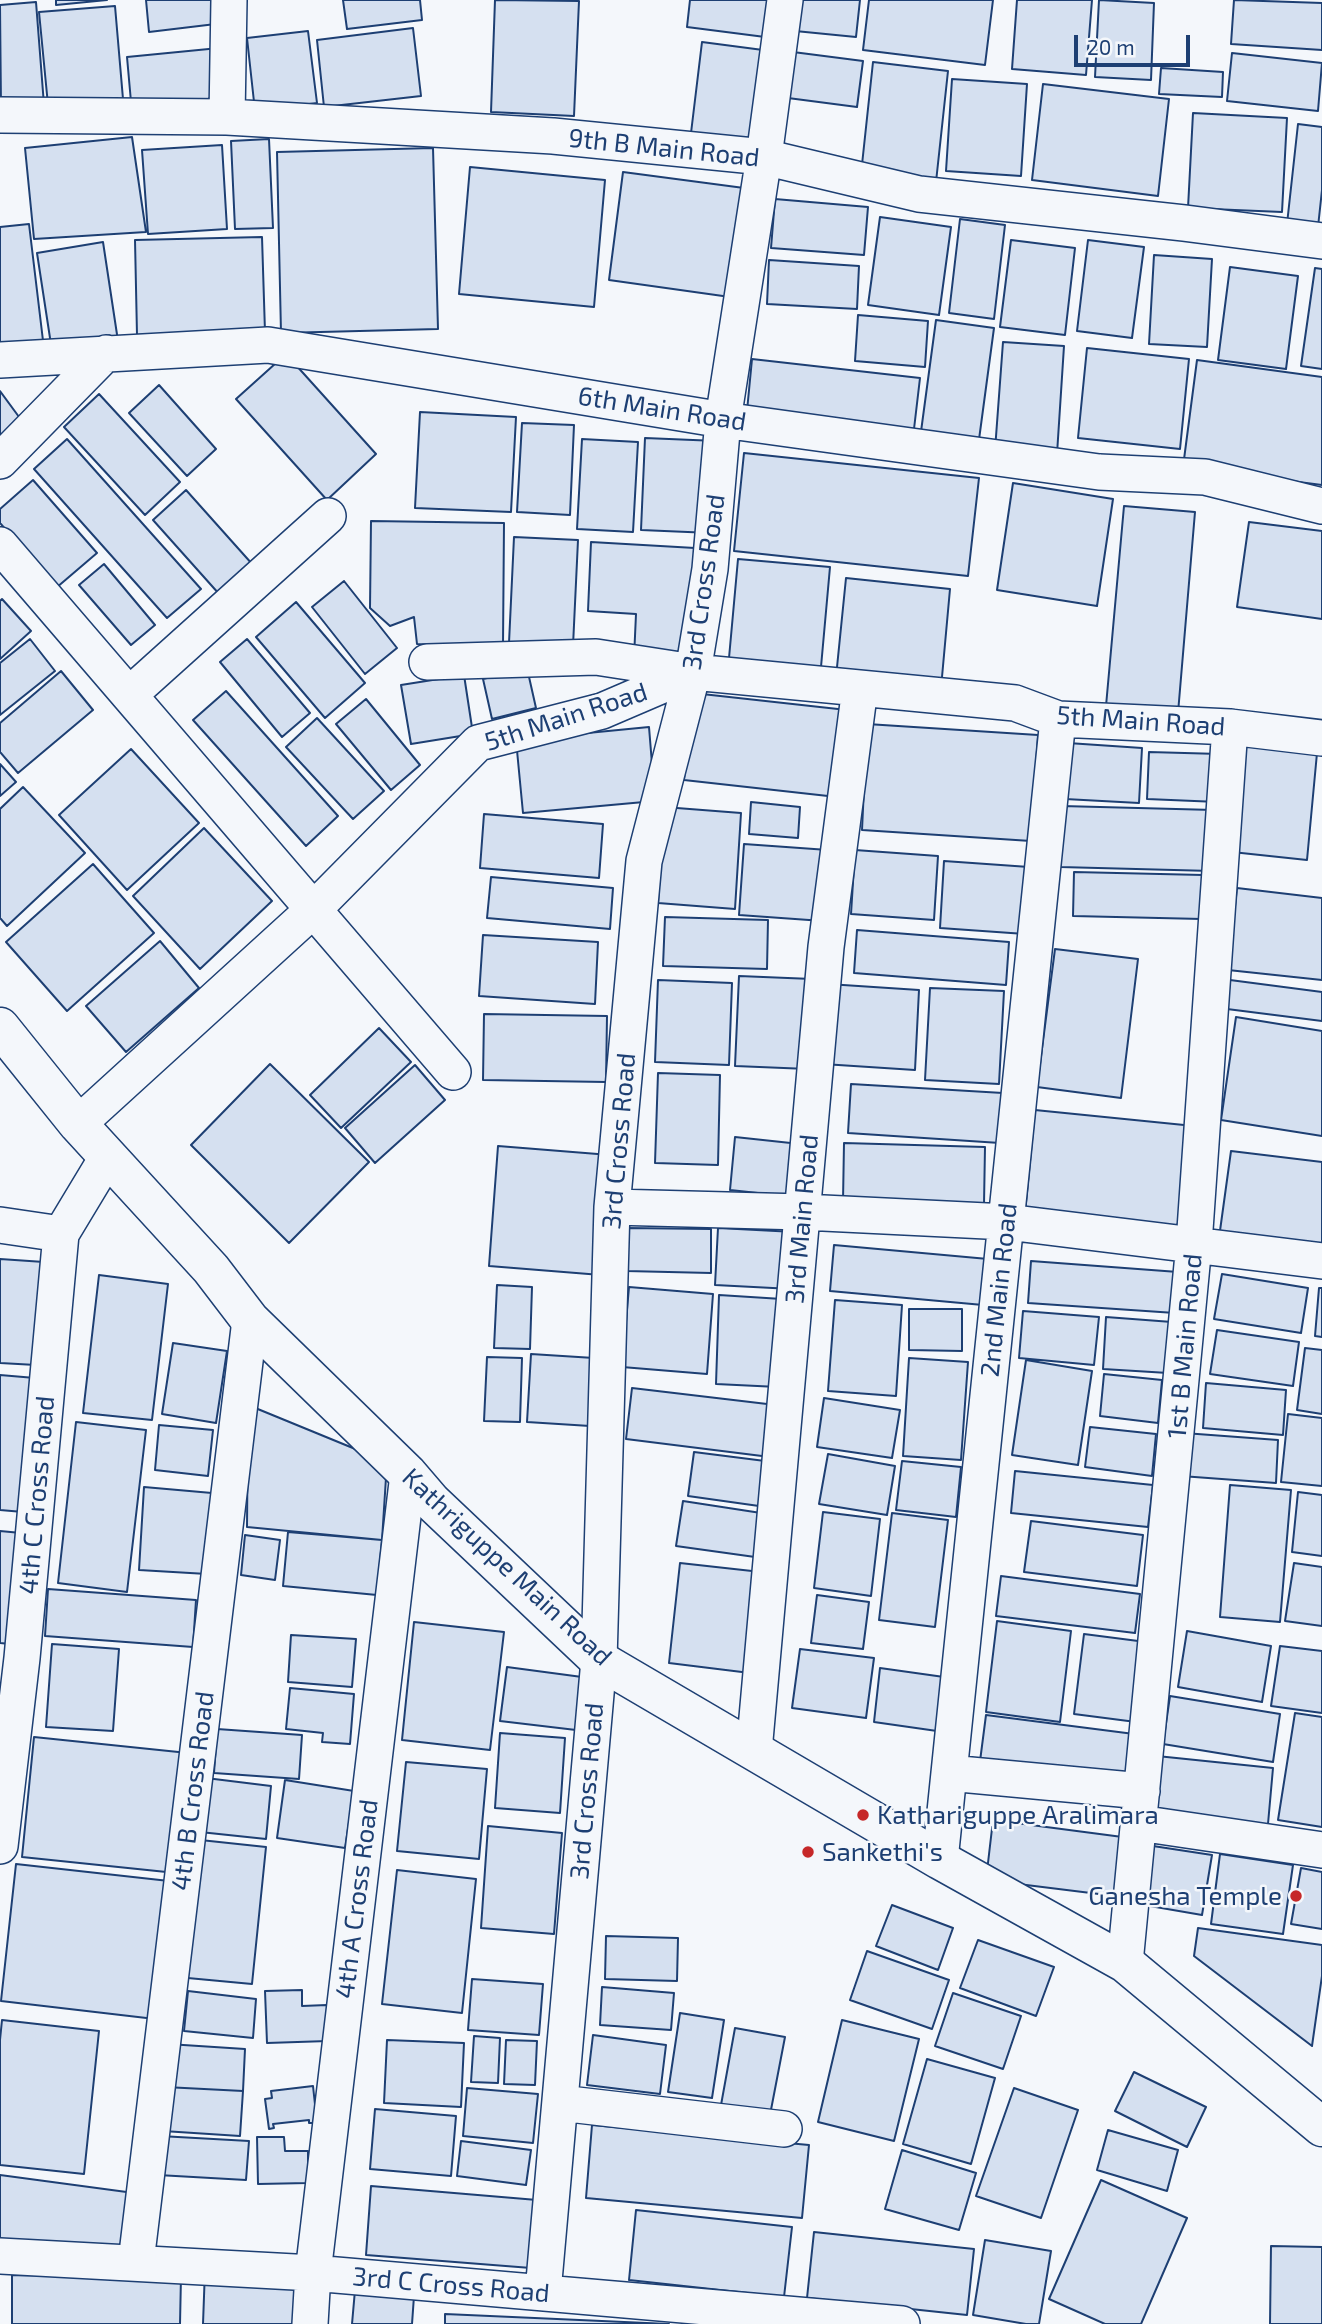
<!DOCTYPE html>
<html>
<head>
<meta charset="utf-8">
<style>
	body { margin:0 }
	#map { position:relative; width:1322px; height:2324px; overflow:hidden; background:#f4f7fb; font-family:"Exo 2",sans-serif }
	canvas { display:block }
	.scale { position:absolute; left:1074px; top:35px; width:116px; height:32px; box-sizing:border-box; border:4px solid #1d3f73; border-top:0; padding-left:9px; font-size:21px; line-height:24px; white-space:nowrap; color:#1d3f73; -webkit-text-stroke:5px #f4f7fb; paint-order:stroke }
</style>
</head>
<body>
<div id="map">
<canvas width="1322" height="2324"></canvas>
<div class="scale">20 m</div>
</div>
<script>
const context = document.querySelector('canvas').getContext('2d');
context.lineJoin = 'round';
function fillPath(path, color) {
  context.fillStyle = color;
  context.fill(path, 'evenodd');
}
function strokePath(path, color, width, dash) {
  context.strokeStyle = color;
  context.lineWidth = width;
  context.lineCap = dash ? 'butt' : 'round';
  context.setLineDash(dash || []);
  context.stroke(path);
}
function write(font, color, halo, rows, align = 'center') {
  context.font = font + ' "Exo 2",sans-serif';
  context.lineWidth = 5;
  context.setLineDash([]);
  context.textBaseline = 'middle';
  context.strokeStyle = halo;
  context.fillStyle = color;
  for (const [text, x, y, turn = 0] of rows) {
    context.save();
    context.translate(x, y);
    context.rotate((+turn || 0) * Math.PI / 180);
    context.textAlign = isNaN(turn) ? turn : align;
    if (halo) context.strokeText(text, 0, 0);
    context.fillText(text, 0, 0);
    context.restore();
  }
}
const building = new Path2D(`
	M 56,0 L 107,0 L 56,5 Z
	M 146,0 L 222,0 L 224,23 L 149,32 Z
	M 343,0 L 420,0 L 422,20 L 347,29 Z
	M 495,0 L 579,1 L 574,116 L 491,112 Z
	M 690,0 L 769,0 L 765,37 L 687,27 Z
	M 789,0 L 860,0 L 856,37 L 785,30 Z
	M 869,0 L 993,0 L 985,65 L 863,50 Z
	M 1017,0 L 1092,0 L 1086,75 L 1012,69 Z
	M 1099,0 L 1154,3 L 1151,80 L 1095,77 Z
	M 1234,0 L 1322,3 L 1322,50 L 1231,44 Z
	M 36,2 L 44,105 L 1,108 L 0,5 Z
	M 115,6 L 123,99 L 48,105 L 39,12 Z
	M 413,28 L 421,96 L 324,107 L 317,40 Z
	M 308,31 L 317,103 L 255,111 L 247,38 Z
	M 702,42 L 763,50 L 752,141 L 691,133 Z
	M 219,48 L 224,105 L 132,113 L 127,57 Z
	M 793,52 L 863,61 L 857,107 L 788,98 Z
	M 1232,53 L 1322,63 L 1318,111 L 1227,101 Z
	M 873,62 L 948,71 L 936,182 L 861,174 Z
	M 1161,68 L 1223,72 L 1222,97 L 1159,94 Z
	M 952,79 L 1027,84 L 1021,176 L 946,171 Z
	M 1043,84 L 1169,99 L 1158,196 L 1032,180 Z
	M 1193,113 L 1287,118 L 1282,212 L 1188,208 Z
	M 1298,124 L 1322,127 L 1322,190 L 1318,227 L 1287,224 Z
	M 132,137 L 146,232 L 34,239 L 25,148 Z
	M 269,139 L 273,228 L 235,229 L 231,141 Z
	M 222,145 L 227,229 L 148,234 L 142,150 Z
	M 433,148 L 438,329 L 281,333 L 277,152 Z
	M 470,167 L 605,180 L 594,307 L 459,294 Z
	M 623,172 L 744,188 L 730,297 L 609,280 Z
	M 775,199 L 868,207 L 864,255 L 771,248 Z
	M 880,217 L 951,227 L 939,315 L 868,305 Z
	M 960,219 L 1005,225 L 994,319 L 949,313 Z
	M 29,224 L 44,349 L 0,354 L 0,227 Z
	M 262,237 L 265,332 L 137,335 L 135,240 Z
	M 1011,240 L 1075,248 L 1065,335 L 1000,327 Z
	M 1088,240 L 1144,247 L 1132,338 L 1077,331 Z
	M 103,242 L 118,341 L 52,351 L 37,253 Z
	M 1154,255 L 1212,259 L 1207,347 L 1149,344 Z
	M 769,260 L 859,266 L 857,309 L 767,304 Z
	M 1230,267 L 1298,276 L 1286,369 L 1218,360 Z
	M 1315,268 L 1322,269 L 1322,369 L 1301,366 Z
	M 858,315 L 928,321 L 925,367 L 855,361 Z
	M 936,320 L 994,328 L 978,447 L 920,439 Z
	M 1003,342 L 1064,346 L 1057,454 L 995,450 Z
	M 1087,348 L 1189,359 L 1180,449 L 1078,438 Z
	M 286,354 L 376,454 L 327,500 L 236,399 Z
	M 752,359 L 920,378 L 914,429 L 747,411 Z
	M 1197,360 L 1322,377 L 1322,485 L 1183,467 Z
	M 159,385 L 216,449 L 187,476 L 129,413 Z
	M 0,391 L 22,421 L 0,438 Z
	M 99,394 L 180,482 L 145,515 L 64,427 Z
	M 420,412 L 516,417 L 511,512 L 415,508 Z
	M 522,423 L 574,425 L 570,515 L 517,512 Z
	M 645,438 L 717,441 L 711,533 L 641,530 Z
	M 67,439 L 201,589 L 167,618 L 34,469 Z
	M 582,439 L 638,442 L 633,532 L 577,529 Z
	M 744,453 L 979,478 L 968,576 L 734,551 Z
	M 33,480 L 97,553 L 56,588 L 0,523 L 0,509 Z
	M 1013,483 L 1113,499 L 1097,606 L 997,590 Z
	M 186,490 L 253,565 L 220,595 L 153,520 Z
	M 1124,506 L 1195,512 L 1178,713 L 1106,706 Z
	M 371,521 L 504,523 L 503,645 L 417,644 L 414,617 L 390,626 L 370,608 Z
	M 1249,522 L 1322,531 L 1322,619 L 1237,607 Z
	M 514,537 L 578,540 L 573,646 L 509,643 Z
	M 591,542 L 695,548 L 690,661 L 634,658 L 636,614 L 588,611 Z
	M 738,559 L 830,567 L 820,678 L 728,669 Z
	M 104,564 L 155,625 L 131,645 L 79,585 Z
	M 846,578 L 950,589 L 941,688 L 836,677 Z
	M 344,581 L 397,648 L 365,674 L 312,607 Z
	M 2,599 L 31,631 L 0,659 L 0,601 Z
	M 296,602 L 365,683 L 325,718 L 256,637 Z
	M 30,639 L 55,671 L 0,715 L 0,663 Z
	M 247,639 L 310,713 L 282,737 L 220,662 Z
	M 527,668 L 536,708 L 492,719 L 483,679 Z
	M 61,671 L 93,710 L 18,773 L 0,752 L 0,723 Z
	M 464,675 L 473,734 L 411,744 L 401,685 Z
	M 226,691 L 338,816 L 306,846 L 193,720 Z
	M 693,693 L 847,710 L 837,797 L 684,780 Z
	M 366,699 L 420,765 L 391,790 L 336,724 Z
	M 317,718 L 384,791 L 353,819 L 286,747 Z
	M 867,724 L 1038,735 L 1031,841 L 862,830 Z
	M 649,727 L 655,801 L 523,813 L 516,740 Z
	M 1068,743 L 1142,748 L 1139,803 L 1065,799 Z
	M 1242,746 L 1317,753 L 1307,860 L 1232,852 Z
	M 131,749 L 199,823 L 127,890 L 59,815 Z
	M 1149,752 L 1220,754 L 1218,802 L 1147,799 Z
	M 0,764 L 16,782 L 0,796 Z
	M 23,787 L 85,853 L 7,926 L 0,918 L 0,809 Z
	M 751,802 L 800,807 L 798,838 L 749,834 Z
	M 1062,806 L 1214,810 L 1212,871 L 1060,867 Z
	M 664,807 L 741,813 L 735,909 L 658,903 Z
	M 484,814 L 603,824 L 599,878 L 480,868 Z
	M 204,828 L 272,901 L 200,969 L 133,896 Z
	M 744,844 L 828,850 L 823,921 L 739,915 Z
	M 855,850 L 938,856 L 934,920 L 851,914 Z
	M 944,861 L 1029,867 L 1025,934 L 940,928 Z
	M 93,864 L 154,933 L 67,1011 L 6,942 Z
	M 1074,872 L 1203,875 L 1202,919 L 1073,916 Z
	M 491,877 L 613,888 L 610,929 L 487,918 Z
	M 1237,888 L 1322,898 L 1322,980 L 1228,970 Z
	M 665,917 L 768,920 L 767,969 L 663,966 Z
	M 857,930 L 1009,942 L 1006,985 L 854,973 Z
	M 483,935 L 598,942 L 595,1004 L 479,996 Z
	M 160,941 L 199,988 L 126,1052 L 86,1006 Z
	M 1055,949 L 1138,959 L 1121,1098 L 1037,1087 Z
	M 739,976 L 812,979 L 808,1069 L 735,1066 Z
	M 658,980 L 732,983 L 729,1065 L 655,1062 Z
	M 1230,980 L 1322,992 L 1322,1021 L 1227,1009 Z
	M 828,984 L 919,990 L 915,1070 L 823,1064 Z
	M 930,988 L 1004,991 L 999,1084 L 925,1080 Z
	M 484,1014 L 607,1016 L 606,1082 L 483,1080 Z
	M 1236,1017 L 1322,1031 L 1322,1136 L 1221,1120 Z
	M 379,1028 L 411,1062 L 341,1128 L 310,1095 Z
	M 270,1064 L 369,1162 L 289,1243 L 191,1145 Z
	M 415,1065 L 445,1100 L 375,1163 L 345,1128 Z
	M 658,1073 L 720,1075 L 718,1165 L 655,1163 Z
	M 851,1084 L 1003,1093 L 1000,1143 L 848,1133 Z
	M 1035,1110 L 1194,1126 L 1184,1229 L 1025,1213 Z
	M 735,1137 L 800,1144 L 795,1197 L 730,1190 Z
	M 844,1143 L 985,1147 L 984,1204 L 843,1201 Z
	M 498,1146 L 610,1155 L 601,1275 L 489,1266 Z
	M 1231,1151 L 1322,1162 L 1322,1251 L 1219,1238 Z
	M 626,1228 L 711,1229 L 711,1273 L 626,1271 Z
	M 718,1228 L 795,1232 L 792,1289 L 715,1285 Z
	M 834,1245 L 988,1259 L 983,1305 L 830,1291 Z
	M 0,1259 L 44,1262 L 36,1365 L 0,1363 Z
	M 1031,1261 L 1178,1272 L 1175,1313 L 1028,1303 Z
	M 1222,1274 L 1308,1288 L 1301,1333 L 1214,1319 Z
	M 99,1275 L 168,1284 L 152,1420 L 83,1413 Z
	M 497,1285 L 532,1287 L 530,1349 L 494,1348 Z
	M 629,1287 L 713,1294 L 707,1374 L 622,1367 Z
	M 1319,1288 L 1322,1288 L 1322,1337 L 1315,1336 Z
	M 719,1295 L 782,1299 L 778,1387 L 716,1384 Z
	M 835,1300 L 902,1305 L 896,1396 L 828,1391 Z
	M 909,1309 L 962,1309 L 962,1351 L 909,1350 Z
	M 1023,1311 L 1099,1317 L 1094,1365 L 1019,1358 Z
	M 1106,1317 L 1172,1322 L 1168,1373 L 1103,1369 Z
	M 1217,1330 L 1299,1342 L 1293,1386 L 1210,1374 Z
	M 173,1343 L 227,1351 L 216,1423 L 162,1414 Z
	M 1305,1348 L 1322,1350 L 1322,1414 L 1297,1410 Z
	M 531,1354 L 594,1358 L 590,1426 L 527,1422 Z
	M 487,1357 L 522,1358 L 520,1422 L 484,1421 Z
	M 909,1358 L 968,1362 L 961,1460 L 903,1456 Z
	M 1026,1360 L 1092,1371 L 1078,1465 L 1012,1455 Z
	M 1104,1374 L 1162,1380 L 1158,1423 L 1100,1416 Z
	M 0,1375 L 35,1378 L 23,1512 L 0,1510 Z
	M 1206,1383 L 1286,1390 L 1283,1435 L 1203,1428 Z
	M 632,1388 L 784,1406 L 778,1458 L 626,1439 Z
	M 824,1398 L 900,1410 L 892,1458 L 817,1447 Z
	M 248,1405 L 387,1462 L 382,1540 L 247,1527 Z
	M 1288,1414 L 1322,1418 L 1322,1486 L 1281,1482 Z
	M 76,1422 L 146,1430 L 127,1592 L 58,1583 Z
	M 159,1425 L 213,1430 L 208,1476 L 155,1470 Z
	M 1090,1427 L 1156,1434 L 1152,1476 L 1085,1467 Z
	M 1184,1433 L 1278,1440 L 1276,1483 L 1181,1476 Z
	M 694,1452 L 765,1461 L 759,1506 L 688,1496 Z
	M 828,1454 L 895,1466 L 887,1515 L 819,1504 Z
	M 902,1461 L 961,1467 L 956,1517 L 896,1510 Z
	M 1015,1471 L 1153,1485 L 1148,1527 L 1011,1513 Z
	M 1230,1485 L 1291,1490 L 1280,1622 L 1220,1617 Z
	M 144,1487 L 212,1493 L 207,1574 L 139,1570 Z
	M 1298,1492 L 1322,1495 L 1322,1556 L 1292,1552 Z
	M 683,1501 L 761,1513 L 755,1557 L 676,1546 Z
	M 823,1512 L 880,1519 L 871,1596 L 814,1588 Z
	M 892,1513 L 948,1520 L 935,1627 L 879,1620 Z
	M 1031,1521 L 1143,1535 L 1137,1586 L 1024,1572 Z
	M 0,1531 L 21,1533 L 10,1644 L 0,1643 Z
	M 288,1532 L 382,1540 L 377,1595 L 283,1586 Z
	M 245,1535 L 280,1540 L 275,1580 L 241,1575 Z
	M 680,1563 L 761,1572 L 750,1673 L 669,1663 Z
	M 1294,1563 L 1322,1567 L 1322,1626 L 1285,1621 Z
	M 1001,1576 L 1140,1594 L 1135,1633 L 996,1616 Z
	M 48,1589 L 196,1600 L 193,1647 L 45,1636 Z
	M 817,1595 L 869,1602 L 863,1649 L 811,1643 Z
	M 997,1621 L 1071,1631 L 1060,1722 L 986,1712 Z
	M 414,1622 L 504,1632 L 490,1750 L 402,1740 Z
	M 1187,1631 L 1271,1646 L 1262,1702 L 1178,1687 Z
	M 1084,1634 L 1146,1642 L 1136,1722 L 1074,1714 Z
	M 291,1635 L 356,1639 L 352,1687 L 288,1682 Z
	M 52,1644 L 119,1649 L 113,1731 L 46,1727 Z
	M 1280,1646 L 1322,1651 L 1322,1713 L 1271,1706 Z
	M 800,1649 L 874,1658 L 866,1718 L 792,1708 Z
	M 507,1667 L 582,1677 L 576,1730 L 500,1721 Z
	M 880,1668 L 944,1677 L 937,1731 L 874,1722 Z
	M 290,1688 L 354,1694 L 350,1744 L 322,1742 L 323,1733 L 286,1729 Z
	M 1170,1696 L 1280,1714 L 1273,1762 L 1163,1744 Z
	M 1295,1713 L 1322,1717 L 1322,1827 L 1278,1820 Z
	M 986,1715 L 1134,1734 L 1126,1788 L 979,1769 Z
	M 217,1729 L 302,1735 L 299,1779 L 214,1773 Z
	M 500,1733 L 565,1738 L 560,1813 L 495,1808 Z
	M 34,1737 L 188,1753 L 176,1873 L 22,1857 Z
	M 1157,1756 L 1273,1768 L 1267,1835 L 1150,1822 Z
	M 406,1762 L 487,1769 L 479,1859 L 397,1851 Z
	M 206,1778 L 271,1786 L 266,1839 L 200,1832 Z
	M 285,1780 L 354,1791 L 345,1848 L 277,1838 Z
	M 993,1820 L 1130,1838 L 1123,1897 L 986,1880 Z
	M 488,1826 L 562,1833 L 554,1934 L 481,1928 Z
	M 191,1839 L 266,1847 L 252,1984 L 177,1977 Z
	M 1153,1846 L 1212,1855 L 1202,1915 L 1144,1905 Z
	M 1220,1854 L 1293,1865 L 1283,1934 L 1211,1924 Z
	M 16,1864 L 169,1881 L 155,2019 L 1,2001 Z
	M 1301,1868 L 1322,1872 L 1322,1929 L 1291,1924 Z
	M 397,1870 L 476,1879 L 462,2013 L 382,2004 Z
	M 892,1905 L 953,1928 L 938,1970 L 876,1946 Z
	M 1198,1928 L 1322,1945 L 1322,1976 L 1312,2046 L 1194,1956 Z
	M 606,1936 L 678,1938 L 677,1981 L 605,1979 Z
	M 978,1940 L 1054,1967 L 1036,2016 L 960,1988 Z
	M 867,1951 L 949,1980 L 932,2029 L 850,2000 Z
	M 472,1979 L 543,1984 L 539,2035 L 468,2030 Z
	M 602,1987 L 674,1993 L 671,2030 L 600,2025 Z
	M 302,1990 L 302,2006 L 327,2005 L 328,2041 L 267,2043 L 265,1991 Z
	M 188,1991 L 256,1999 L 253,2038 L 184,2031 Z
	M 953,1993 L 1021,2016 L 1003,2069 L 935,2046 Z
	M 680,2013 L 724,2020 L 712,2098 L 668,2092 Z
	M 2,2020 L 99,2031 L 84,2174 L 0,2165 L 0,2040 Z
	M 842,2020 L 919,2039 L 894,2141 L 818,2122 Z
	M 735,2028 L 785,2037 L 770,2115 L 721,2105 Z
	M 593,2035 L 666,2045 L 660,2094 L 587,2085 Z
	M 474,2036 L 500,2038 L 498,2083 L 471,2082 Z
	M 387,2040 L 464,2043 L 461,2107 L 384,2103 Z
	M 506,2040 L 537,2041 L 535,2085 L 504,2084 Z
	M 168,2044 L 245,2049 L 243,2091 L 165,2087 Z
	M 927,2059 L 995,2078 L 971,2164 L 903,2144 Z
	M 1134,2072 L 1206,2107 L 1187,2147 L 1115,2111 Z
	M 313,2086 L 317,2123 L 309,2123 L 309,2120 L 273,2124 L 274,2128 L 269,2129 L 265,2099 L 272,2098 L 271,2091 Z
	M 165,2087 L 243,2091 L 240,2136 L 163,2131 Z
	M 467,2088 L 538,2094 L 533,2143 L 463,2136 Z
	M 1014,2088 L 1078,2110 L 1041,2218 L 976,2196 Z
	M 375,2109 L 456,2116 L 451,2176 L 370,2169 Z
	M 592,2125 L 809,2145 L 802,2218 L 586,2198 Z
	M 1108,2130 L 1178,2150 L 1167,2191 L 1097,2170 Z
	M 160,2136 L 249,2141 L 246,2180 L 158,2175 Z
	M 257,2137 L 284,2137 L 285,2151 L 308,2151 L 308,2183 L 258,2184 Z
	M 461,2141 L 531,2150 L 526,2185 L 457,2176 Z
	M 902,2150 L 976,2173 L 959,2230 L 885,2209 Z
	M 0,2175 L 134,2193 L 126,2261 L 0,2244 Z
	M 1101,2180 L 1187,2218 L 1141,2324 L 1105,2324 L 1049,2299 Z
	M 371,2186 L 537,2200 L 531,2268 L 366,2255 Z
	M 636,2210 L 792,2227 L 784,2297 L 629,2280 Z
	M 814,2232 L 974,2249 L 967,2315 L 807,2298 Z
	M 985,2240 L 1051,2251 L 1039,2324 L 1026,2324 L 973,2315 Z
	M 1271,2246 L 1322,2247 L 1322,2324 L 1270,2324 Z
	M 205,2269 L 295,2284 L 295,2324 L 203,2324 Z
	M 12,2275 L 181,2276 L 180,2324 L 12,2324 Z
	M 355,2290 L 414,2296 L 412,2324 L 352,2324 Z
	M 445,2314 L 669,2324 L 445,2324 Z`);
fillPath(building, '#d5e0f0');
strokePath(building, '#1d3f73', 2);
const street = new Path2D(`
	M 0,115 L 227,117 L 553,136 L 764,157 L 919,194 L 1184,223 L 1322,241
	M 227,117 L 229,0
	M 0,360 L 268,345 L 723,420 L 1099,472 L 1205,477 L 1322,506
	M 0,461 L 106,353
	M 0,545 L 453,1072
	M 427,662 L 596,657 L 693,672
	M 129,695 L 328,516
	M 78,1124 L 314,909 L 478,743 L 602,711 L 693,672 L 1015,703 L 1058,719 L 1230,727 L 1322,738
	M 612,1207 L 803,1212 L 1007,1222 L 1322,1261
	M 0,1225 L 61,1234
	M 754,1751 L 826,947 L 860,688
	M 949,1773 L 1142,1791
	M 1139,1823 L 1322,1850
	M 0,1846 L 22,1658 L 61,1234 L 108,1156
	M 940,1860 L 1058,719
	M 1125,1963 L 1194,1244 L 1230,727
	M 560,2103 L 784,2129
	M 0,2256 L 313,2273 L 902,2324
	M 136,2262 L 250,1320
	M 543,2292 L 599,1660 L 612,1207 L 644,861 L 693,672 L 710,569 L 723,420 L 764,157 L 785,0
	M 310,2324 L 313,2273 L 408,1474`);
const secondary = new Path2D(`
	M 0,1027 L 78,1124 L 211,1269 L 250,1320 L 408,1474 L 432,1502 L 599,1660 L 940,1860 L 1125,1963 L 1322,2127`);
strokePath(street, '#1d3f73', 38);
strokePath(secondary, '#1d3f73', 41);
strokePath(street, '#f4f7fb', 35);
strokePath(secondary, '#f4f7fb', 38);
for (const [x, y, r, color] of [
	[863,1815,7,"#c62828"],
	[808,1852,7,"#c62828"],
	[1296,1896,7,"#c62828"]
]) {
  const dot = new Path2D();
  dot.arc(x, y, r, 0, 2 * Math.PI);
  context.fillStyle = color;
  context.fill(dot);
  strokePath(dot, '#f4f7fb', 2.5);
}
write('26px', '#1d3f73', '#f4f7fb', [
	["9th B Main Road",664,148,6],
	["6th Main Road",662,409,9],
	["3rd Cross Road",704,582,-82],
	["5th Main Road",566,717,-18],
	["5th Main Road",1141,721,4],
	["3rd Cross Road",619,1141,-85],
	["3rd Main Road",802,1219,-85],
	["2nd Main Road",999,1290,-84],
	["1st B Main Road",1185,1346,-85],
	["4th C Cross Road",37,1495,-85],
	["Kathriguppe Main Road",507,1567,43],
	["4th B Cross Road",193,1791,-83],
	["3rd Cross Road",587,1791,-85],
	["4th A Cross Road",357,1899,-83],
	["3rd C Cross Road",451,2285,5]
]);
write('26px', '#1d3f73', '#f4f7fb', [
	["Kathariguppe Aralimara",877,1815],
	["Sankethi's",822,1852],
	["Ganesha Temple",1282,1896,"right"]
], 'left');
</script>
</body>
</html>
